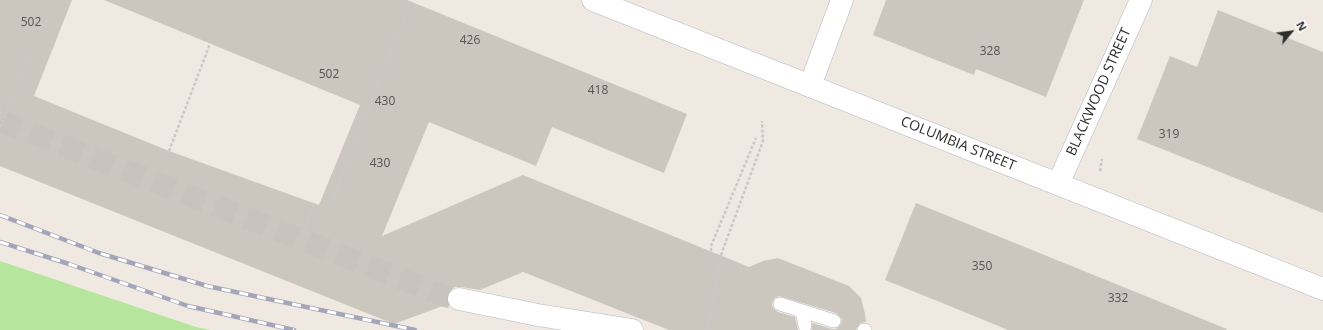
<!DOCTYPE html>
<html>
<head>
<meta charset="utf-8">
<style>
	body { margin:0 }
	#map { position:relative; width:1323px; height:330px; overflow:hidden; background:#efe9e1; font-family:"Open Sans",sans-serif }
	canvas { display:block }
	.north { position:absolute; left:1271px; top:12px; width:40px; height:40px; -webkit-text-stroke:3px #fff; paint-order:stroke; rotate:61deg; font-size:11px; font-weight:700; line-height:16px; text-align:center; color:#2e2e2e }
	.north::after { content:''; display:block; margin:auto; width:14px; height:18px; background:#2e2e2e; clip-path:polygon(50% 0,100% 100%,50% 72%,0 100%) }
</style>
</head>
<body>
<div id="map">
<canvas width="1323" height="330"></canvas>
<div class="north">N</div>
</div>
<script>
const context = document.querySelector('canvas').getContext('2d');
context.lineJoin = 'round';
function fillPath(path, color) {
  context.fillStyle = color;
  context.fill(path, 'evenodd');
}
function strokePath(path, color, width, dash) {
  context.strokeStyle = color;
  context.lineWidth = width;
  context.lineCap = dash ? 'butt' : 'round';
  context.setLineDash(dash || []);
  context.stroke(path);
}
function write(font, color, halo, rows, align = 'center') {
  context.font = font + ' "Open Sans",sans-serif';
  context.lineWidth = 3;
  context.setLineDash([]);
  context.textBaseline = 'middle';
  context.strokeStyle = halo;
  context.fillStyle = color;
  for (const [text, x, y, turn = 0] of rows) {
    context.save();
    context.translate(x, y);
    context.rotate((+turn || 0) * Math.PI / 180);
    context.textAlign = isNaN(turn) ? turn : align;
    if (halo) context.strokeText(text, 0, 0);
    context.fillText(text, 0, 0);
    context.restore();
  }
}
fillPath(new Path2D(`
	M 0,261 L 196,327 L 210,330 L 0,330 Z`), '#b6e59e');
fillPath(new Path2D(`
	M 0,0 L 72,0 L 34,96 L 169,151 L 319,205 L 360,105 L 104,0 L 407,0 L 687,114 L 664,173 L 552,127 L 536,166 L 429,122 L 382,236 L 523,175 L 749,267 L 763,261 L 778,258 L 849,286 L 861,298 L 865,314 L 866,322 L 860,323 L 856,330 L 812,330 L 812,323 L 832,329 L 836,329 L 841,324 L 842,319 L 836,313 L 779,296 L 775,298 L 773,301 L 772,305 L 774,309 L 778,312 L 795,317 L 798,330 L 669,330 L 523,272 L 480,290 L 461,287 L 455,287 L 449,291 L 447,296 L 448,304 L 394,324 L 0,166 Z
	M 886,0 L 1084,0 L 1046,97 L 976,69 L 974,75 L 873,35 Z
	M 1218,10 L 1323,52 L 1323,213 L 1137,139 L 1170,56 L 1197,67 Z
	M 916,203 L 1227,329 L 1226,330 L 1008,330 L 940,302 L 885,280 Z`), '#cbc7bf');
strokePath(new Path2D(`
	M 0,121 L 445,296 L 459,299`), '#c8c4bd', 22, [22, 11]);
const service = new Path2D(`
	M 780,304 L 834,321
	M 802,311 L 805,326
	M 864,330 L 865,330`);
const minor = new Path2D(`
	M 810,86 L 842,0
	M 1058,184 L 1141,0`);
const tertiary = new Path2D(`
	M 593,0 L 1323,289`);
const secondary = new Path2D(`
	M 459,299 L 538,315 L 632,330`);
strokePath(service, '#b4b7c1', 14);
strokePath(minor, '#b4b7c1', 23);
strokePath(tertiary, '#b4b7c1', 23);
strokePath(secondary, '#b4b7c1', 23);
strokePath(new Path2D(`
	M 14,55 L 28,61
	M 16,89 L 29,58
	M 169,151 L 210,44
	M 1100,171 L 1102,159
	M 329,209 L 411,0
	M 301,239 L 310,215
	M 711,251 L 711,246 L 756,138
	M 721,255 L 763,141 L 762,121`), '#c9c9c9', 2.5, [3, 2]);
strokePath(service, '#fff', 13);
strokePath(minor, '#fff', 22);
strokePath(tertiary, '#fff', 22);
strokePath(secondary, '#fff', 22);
const rail = new Path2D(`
	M 0,215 L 99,253 L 207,286 L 415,330
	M 0,242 L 69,264 L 188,306 L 294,330`);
strokePath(rail, '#a3a6b8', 4.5);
strokePath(rail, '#fff', 3, [9]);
strokePath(new Path2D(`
	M 0,127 L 16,89
	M 310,215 L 313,207
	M 707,330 L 713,305 L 721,255`), '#c9c9c9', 2.5, [3, 2]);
write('12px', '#555452', null, [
	["502",31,23],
	["426",470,41],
	["328",990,52],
	["502",329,75],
	["418",598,91],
	["430",385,102],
	["319",1169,135],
	["430",380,164],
	["350",982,267],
	["332",1118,299]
]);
write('14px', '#2e2e2e', '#fff', [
	["BLACKWOOD STREET",1099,92,-66],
	["COLUMBIA STREET",958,144,22]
]);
</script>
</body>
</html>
